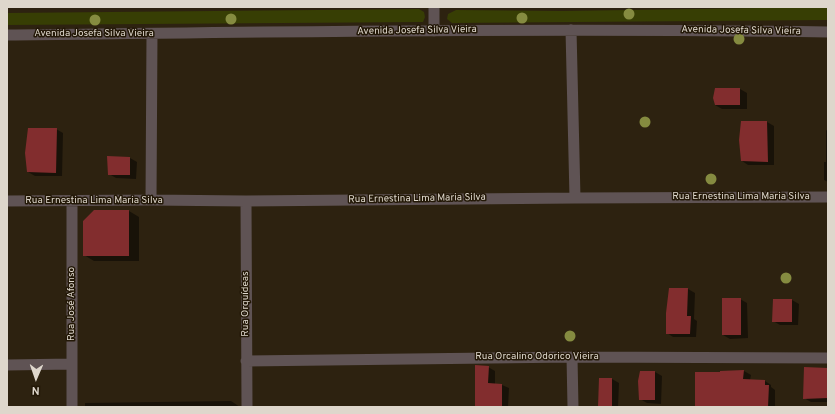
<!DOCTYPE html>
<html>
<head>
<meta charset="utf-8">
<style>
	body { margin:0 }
	#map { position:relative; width:835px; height:414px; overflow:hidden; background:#2d2210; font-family:Overpass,sans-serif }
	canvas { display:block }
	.frame { position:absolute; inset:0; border:8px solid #ded7cc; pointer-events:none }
	.north { position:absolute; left:16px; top:358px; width:40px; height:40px; -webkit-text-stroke:3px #231807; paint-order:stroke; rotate:182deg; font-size:11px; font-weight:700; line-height:16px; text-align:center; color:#ded7cc }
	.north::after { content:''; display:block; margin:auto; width:14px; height:18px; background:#ded7cc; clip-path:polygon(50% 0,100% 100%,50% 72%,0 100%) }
</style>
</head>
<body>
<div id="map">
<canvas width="835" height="414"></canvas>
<div class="frame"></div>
<div class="north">N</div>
</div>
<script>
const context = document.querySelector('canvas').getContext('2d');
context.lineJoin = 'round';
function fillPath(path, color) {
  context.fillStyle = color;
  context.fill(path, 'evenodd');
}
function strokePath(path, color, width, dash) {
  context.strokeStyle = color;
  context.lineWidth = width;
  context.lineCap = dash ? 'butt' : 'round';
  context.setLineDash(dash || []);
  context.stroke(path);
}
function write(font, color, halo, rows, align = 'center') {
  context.font = font + ' Overpass,sans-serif';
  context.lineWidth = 3;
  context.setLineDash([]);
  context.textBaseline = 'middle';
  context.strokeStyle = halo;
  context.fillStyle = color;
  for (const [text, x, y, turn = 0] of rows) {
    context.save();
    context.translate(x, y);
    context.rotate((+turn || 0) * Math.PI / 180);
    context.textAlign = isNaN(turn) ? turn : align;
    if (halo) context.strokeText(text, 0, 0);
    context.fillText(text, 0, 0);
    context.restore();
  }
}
fillPath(new Path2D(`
	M 828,7 L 828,20 L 452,23 L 447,19 L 448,14 L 456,10 L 562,11 Z
	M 419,9 L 424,12 L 425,17 L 423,22 L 7,25 L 7,13 Z`), '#373e04');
fillPath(new Path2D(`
	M 716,89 L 740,89 L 747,93 L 747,109 L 722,109 L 715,105 Z
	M 742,122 L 767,122 L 774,126 L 774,165 L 748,165 L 742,161 Z
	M 56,129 L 63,133 L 62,176 L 35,176 L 28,172 Z
	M 826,130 L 828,131 L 828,182 L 824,180 L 824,162 L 826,162 Z
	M 130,158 L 137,162 L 136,179 L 116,178 L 109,174 Z
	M 129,211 L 139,217 L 139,261 L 94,261 L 84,255 Z
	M 670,289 L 688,289 L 695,293 L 694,319 L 697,321 L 696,337 L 673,337 L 667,333 Z
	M 740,299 L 747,303 L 748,338 L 730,339 L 723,335 Z
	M 774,300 L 792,300 L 799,304 L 798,325 L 780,325 L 773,321 Z
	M 488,367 L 495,371 L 495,384 L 502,385 L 509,388 L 508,407 L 476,407 Z
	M 828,369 L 828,402 L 811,402 L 804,398 Z
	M 744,371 L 751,375 L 750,380 L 765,381 L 771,385 L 771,387 L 775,390 L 775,407 L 696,407 L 721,372 Z
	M 641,372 L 655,372 L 662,376 L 661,404 L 647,403 L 640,399 Z
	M 600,379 L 612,379 L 619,383 L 618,407 L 599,407 Z
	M 231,401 L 240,407 L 85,407 L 85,403 Z`), '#0007');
fillPath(new Path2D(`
	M 715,88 L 740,88 L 740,105 L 715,105 L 713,98 Z
	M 741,121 L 767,121 L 768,162 L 741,161 L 739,140 Z
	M 28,128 L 57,128 L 56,173 L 27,172 L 25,153 Z
	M 107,156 L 130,157 L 130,175 L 108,175 Z
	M 94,210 L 129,210 L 129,256 L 83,256 L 83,221 Z
	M 669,288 L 688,288 L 687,316 L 691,316 L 690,334 L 666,334 L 666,313 Z
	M 722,298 L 741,298 L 741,335 L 722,335 Z
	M 773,299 L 792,299 L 792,322 L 772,322 Z
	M 475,365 L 489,366 L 488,383 L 502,384 L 502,407 L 475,407 Z
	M 804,367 L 828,368 L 828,398 L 803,399 Z
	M 744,370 L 743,379 L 765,380 L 765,385 L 769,385 L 768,407 L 695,407 L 695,372 L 720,372 L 720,371 Z
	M 640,371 L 655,371 L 655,400 L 639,400 L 638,381 Z
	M 599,378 L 612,378 L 612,407 L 598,407 Z`), '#822d2e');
strokePath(new Path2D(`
	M 434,7 L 434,31
	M 571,30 L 575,198
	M 7,35 C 281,32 554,28 828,32
	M 151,200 L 152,34
	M 7,201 L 151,200 L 246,201 L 575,198 L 828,197
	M 72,201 L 72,407
	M 246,201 L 247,407
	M 572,357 L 573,407
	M 246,361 L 572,357 L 828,358
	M 7,365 L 72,364`), '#5f5354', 11);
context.fillStyle = '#858b40';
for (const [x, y] of [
	[629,14],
	[522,18],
	[231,19],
	[95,20],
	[739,39],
	[645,122],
	[711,179],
	[786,278],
	[570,336]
]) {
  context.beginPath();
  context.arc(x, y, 5.5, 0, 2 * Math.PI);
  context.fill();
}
write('10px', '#ded7cc', '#231807', [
	["Avenida Josefa Silva Vieira",417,31,-1],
	["Avenida Josefa Silva Vieira",741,31,1],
	["Avenida Josefa Silva Vieira",94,34],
	["Rua Ernestina Lima Maria Silva",741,197],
	["Rua Ernestina Lima Maria Silva",417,199,-1],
	["Rua Ernestina Lima Maria Silva",94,201],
	["Rua José Afonso",72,304,-90],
	["Rua Orquídeas",246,304,-90],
	["Rua Orcalino Odorico Vieira",537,357]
]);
</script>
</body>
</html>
